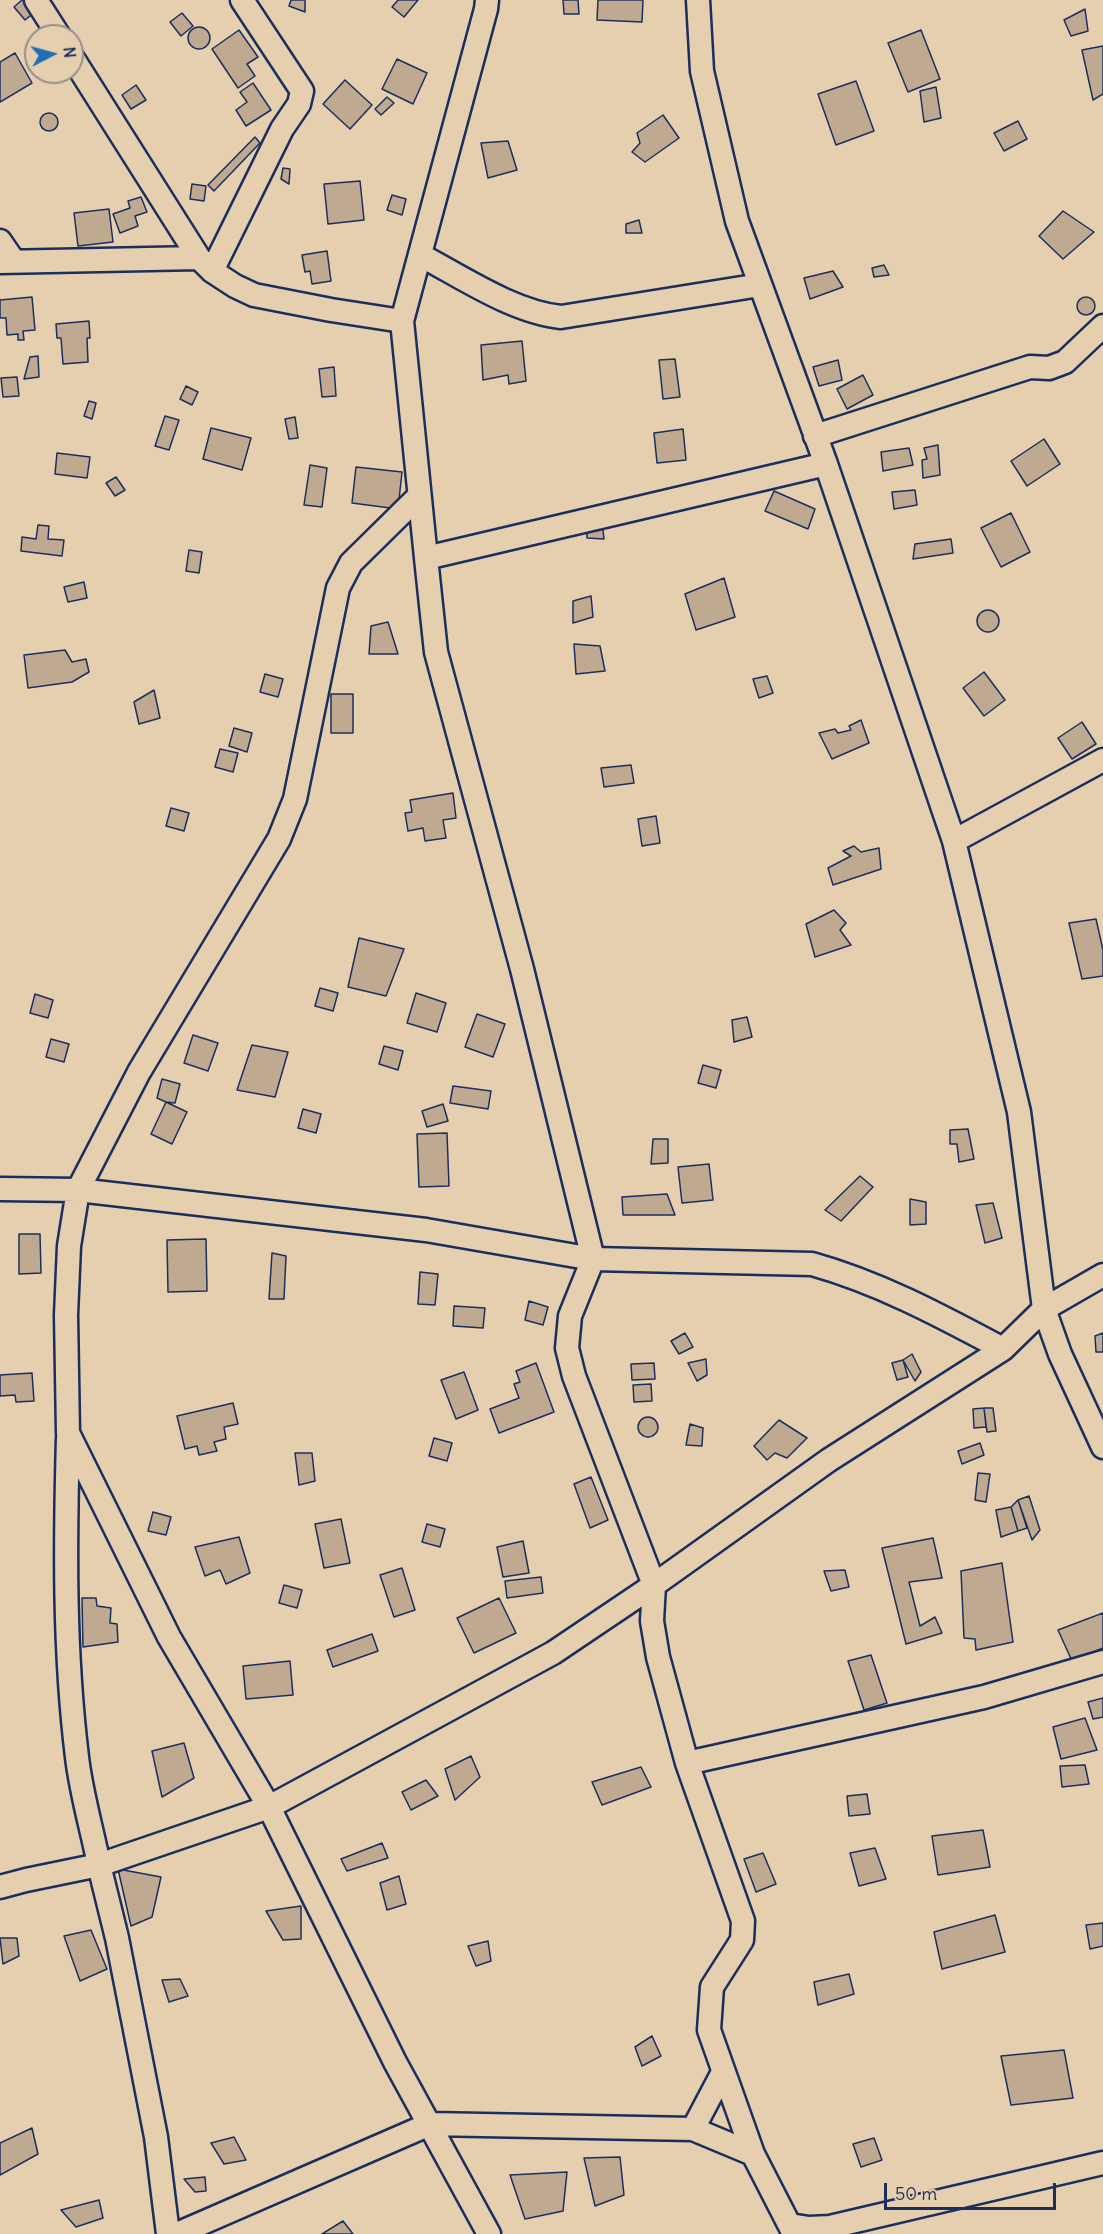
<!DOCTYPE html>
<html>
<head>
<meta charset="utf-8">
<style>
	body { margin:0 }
	#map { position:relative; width:1103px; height:2234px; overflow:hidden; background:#e6cfaf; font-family:Delius,sans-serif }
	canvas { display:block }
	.north { position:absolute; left:24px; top:24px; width:60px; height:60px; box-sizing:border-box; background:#e6cfaf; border:2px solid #958f8f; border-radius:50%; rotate:84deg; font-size:16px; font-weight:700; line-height:24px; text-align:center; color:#1b2f5e }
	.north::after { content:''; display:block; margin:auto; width:21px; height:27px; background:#1f6fb2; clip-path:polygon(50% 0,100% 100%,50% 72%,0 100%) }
	.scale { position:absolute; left:884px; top:2183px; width:172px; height:27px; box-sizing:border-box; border:3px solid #1b2f5e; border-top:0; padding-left:8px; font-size:18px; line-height:21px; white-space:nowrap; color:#1b2f5e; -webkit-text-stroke:4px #e6cfaf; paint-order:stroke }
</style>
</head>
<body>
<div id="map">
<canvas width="1103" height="2234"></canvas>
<div class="north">N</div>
<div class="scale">50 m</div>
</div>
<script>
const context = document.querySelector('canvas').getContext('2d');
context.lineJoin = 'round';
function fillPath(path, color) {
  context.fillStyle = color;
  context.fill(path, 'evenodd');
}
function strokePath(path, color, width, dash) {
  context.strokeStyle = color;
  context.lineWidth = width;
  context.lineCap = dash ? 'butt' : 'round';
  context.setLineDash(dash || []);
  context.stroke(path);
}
const building = new Path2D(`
	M 22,0 L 26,0 L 36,11 L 25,20 L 14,7 Z
	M 291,0 L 305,0 L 305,12 L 289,6 Z
	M 398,0 L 418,0 L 404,17 L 392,7 Z
	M 563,0 L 578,0 L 579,14 L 564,14 Z
	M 598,0 L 643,0 L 642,22 L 597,20 Z
	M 1085,9 L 1088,31 L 1071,36 L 1064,20 Z
	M 182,13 L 193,26 L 181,36 L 170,22 Z
	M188 38a11 11 0 1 1 22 0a11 11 0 1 1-22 0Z
	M 239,30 L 258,57 L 247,64 L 255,76 L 238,88 L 212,49 Z
	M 921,30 L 940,79 L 908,92 L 888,43 Z
	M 1103,46 L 1103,94 L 1093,100 L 1082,50 Z
	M 15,53 L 32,83 L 0,102 L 0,62 Z
	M 397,59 L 427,73 L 413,104 L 382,89 Z
	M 345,80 L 372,105 L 350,129 L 323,104 Z
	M 856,81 L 874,131 L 836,145 L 818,94 Z
	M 253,83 L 271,110 L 246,126 L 236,110 L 247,102 L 240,92 Z
	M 136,85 L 146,100 L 131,109 L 122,95 Z
	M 936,87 L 941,118 L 924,122 L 920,91 Z
	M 387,97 L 394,103 L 381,115 L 375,109 Z
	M40 122a9 9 0 1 1 18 0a9 9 0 1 1-18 0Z
	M 663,115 L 679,138 L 645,162 L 632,152 L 640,143 L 637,133 Z
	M 1018,121 L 1027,139 L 1004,151 L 994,133 Z
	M 255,137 L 260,143 L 214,191 L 208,185 Z
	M 508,141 L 517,170 L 488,178 L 481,143 Z
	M 283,168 L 290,169 L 289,184 L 281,179 Z
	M 360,181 L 364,220 L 328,224 L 324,184 Z
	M 192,184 L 206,186 L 204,201 L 190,199 Z
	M 392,195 L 406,199 L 402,215 L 387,210 Z
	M 141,197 L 147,212 L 135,216 L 138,226 L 120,233 L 113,214 L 130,208 L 128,201 Z
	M 109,209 L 113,242 L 78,246 L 74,213 Z
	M 1063,211 L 1094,232 L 1063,259 L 1039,236 Z
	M 639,220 L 642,233 L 626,233 L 626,224 Z
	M 327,251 L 331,281 L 312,284 L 310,271 L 305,272 L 302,255 Z
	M 884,265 L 889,275 L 874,277 L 872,268 Z
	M 833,271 L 843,287 L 810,299 L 804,278 Z
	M 32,297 L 35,330 L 23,331 L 24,340 L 18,340 L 18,334 L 7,335 L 6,318 L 0,318 L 0,300 Z
	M1077 306a9 9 0 1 1 18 0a9 9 0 1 1-18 0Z
	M 89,321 L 90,338 L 87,338 L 88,362 L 63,364 L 61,338 L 57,338 L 56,324 Z
	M 522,341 L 526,381 L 509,384 L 508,375 L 483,380 L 481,345 Z
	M 38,356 L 39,377 L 24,379 L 30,357 Z
	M 675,359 L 680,397 L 663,399 L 659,360 Z
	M 838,360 L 842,380 L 819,386 L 813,367 Z
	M 334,367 L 336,396 L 322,397 L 319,369 Z
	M 863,375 L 873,395 L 847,409 L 837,389 Z
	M 17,377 L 19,396 L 3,397 L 1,378 Z
	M 186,386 L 198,392 L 192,405 L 180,399 Z
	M 89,401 L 96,403 L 92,419 L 84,416 Z
	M 165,416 L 179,420 L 169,450 L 155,446 Z
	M 295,417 L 298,438 L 289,439 L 285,419 Z
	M 211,428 L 251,438 L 242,470 L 203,459 Z
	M 683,429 L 686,460 L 657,463 L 654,433 Z
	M 1044,439 L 1060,464 L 1027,486 L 1011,461 Z
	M 938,445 L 940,475 L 923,478 L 922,460 L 927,459 L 924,448 Z
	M 909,448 L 913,465 L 883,471 L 881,452 Z
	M 57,453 L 90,457 L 87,478 L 55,474 Z
	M 310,465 L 327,468 L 322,507 L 304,505 Z
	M 356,467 L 402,472 L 398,509 L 352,503 Z
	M 116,477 L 125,490 L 115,496 L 106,483 Z
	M 915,490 L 917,505 L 894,509 L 892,492 Z
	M 774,491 L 815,509 L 808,529 L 765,511 Z
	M 1011,513 L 1030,552 L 1001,567 L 981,528 Z
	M 602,521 L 604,539 L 587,538 L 587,524 Z
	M 38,525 L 49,526 L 48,539 L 64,540 L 62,556 L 21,551 L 22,537 L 36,539 Z
	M 951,539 L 953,553 L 913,559 L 915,544 Z
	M 189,550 L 202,552 L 199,573 L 186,571 Z
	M 724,578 L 735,617 L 696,630 L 685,594 Z
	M 84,582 L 87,598 L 68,602 L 64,587 Z
	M 591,596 L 593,617 L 573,623 L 573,601 Z
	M977 621a11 11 0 1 1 22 0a11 11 0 1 1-22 0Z
	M 388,622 L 398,654 L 369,654 L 371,626 Z
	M 574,644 L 600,646 L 605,671 L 576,674 Z
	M 65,650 L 72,662 L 86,659 L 89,672 L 72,682 L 28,688 L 24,655 Z
	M 984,672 L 1005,700 L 984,716 L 963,688 Z
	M 265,674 L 283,679 L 278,697 L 260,692 Z
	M 767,676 L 773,693 L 759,698 L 753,679 Z
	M 154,690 L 160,718 L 139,724 L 134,702 Z
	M 331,694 L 353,694 L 353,733 L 331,733 Z
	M 861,720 L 869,743 L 832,759 L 819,733 L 835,729 L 838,733 L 851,730 L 849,726 Z
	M 1082,722 L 1096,744 L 1072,759 L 1058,738 Z
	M 234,728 L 252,733 L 247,752 L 229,746 Z
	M 220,749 L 238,753 L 233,772 L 215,767 Z
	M 631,765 L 634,783 L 604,787 L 601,768 Z
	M 453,793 L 456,818 L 443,820 L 446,838 L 425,841 L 423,828 L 408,831 L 405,813 L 412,812 L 410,800 Z
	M 171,808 L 189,813 L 184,831 L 166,826 Z
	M 656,816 L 660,843 L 642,846 L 638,819 Z
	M 854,846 L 861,852 L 879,848 L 881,869 L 833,885 L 828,868 L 851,856 L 843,851 Z
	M 834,910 L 846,923 L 840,930 L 851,945 L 815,957 L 806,924 Z
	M 1096,919 L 1103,950 L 1103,976 L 1082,979 L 1069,923 Z
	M 359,938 L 404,949 L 386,996 L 348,987 Z
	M 320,988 L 338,993 L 333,1011 L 315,1006 Z
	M 416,993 L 446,1003 L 437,1032 L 407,1023 Z
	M 35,994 L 53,1000 L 48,1018 L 30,1013 Z
	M 477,1014 L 505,1024 L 493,1057 L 465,1047 Z
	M 747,1017 L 752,1037 L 734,1042 L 732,1020 Z
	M 193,1035 L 218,1043 L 208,1071 L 184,1063 Z
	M 51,1039 L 69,1044 L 64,1062 L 46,1057 Z
	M 252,1045 L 288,1052 L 275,1097 L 237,1090 Z
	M 384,1046 L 403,1051 L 398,1070 L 379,1064 Z
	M 703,1065 L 721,1070 L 716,1088 L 698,1083 Z
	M 162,1079 L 180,1084 L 175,1103 L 166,1102 L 157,1098 Z
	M 453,1086 L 491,1091 L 488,1109 L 450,1103 Z
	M 166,1102 L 187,1112 L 172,1144 L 151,1134 Z
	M 443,1104 L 448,1121 L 427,1127 L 422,1111 Z
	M 303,1109 L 321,1114 L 316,1133 L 298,1128 Z
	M 968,1129 L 974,1159 L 959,1162 L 957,1144 L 950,1144 L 950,1130 Z
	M 447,1133 L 449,1186 L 419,1187 L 417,1134 Z
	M 653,1139 L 668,1139 L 668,1163 L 651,1164 Z
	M 709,1164 L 713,1200 L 682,1203 L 678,1167 Z
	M 860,1176 L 873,1187 L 841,1221 L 825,1210 Z
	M 667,1194 L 675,1215 L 623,1215 L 622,1197 Z
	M 910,1199 L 926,1202 L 926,1224 L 910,1225 Z
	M 993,1203 L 1002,1238 L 985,1243 L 976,1205 Z
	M 19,1234 L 40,1234 L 41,1273 L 19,1274 Z
	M 206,1239 L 207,1291 L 168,1292 L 167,1240 Z
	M 272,1253 L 286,1256 L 284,1299 L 269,1299 Z
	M 420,1272 L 438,1274 L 435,1305 L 418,1304 Z
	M 529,1301 L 548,1307 L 543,1325 L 525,1320 Z
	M 454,1306 L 485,1308 L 483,1328 L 453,1326 Z
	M 685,1333 L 693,1347 L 679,1354 L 671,1341 Z
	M 1103,1333 L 1103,1352 L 1096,1352 L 1095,1336 Z
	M 912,1354 L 921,1372 L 915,1381 L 903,1360 Z
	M 706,1359 L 707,1375 L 697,1381 L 688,1363 Z
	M 903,1360 L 908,1377 L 897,1380 L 892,1363 Z
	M 536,1363 L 554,1412 L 499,1433 L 490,1409 L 519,1398 L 514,1384 L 520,1382 L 516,1371 Z
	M 654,1363 L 655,1379 L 632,1380 L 631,1364 Z
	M 464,1372 L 478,1410 L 456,1419 L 441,1380 Z
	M 32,1373 L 34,1401 L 16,1402 L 15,1395 L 0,1396 L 0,1375 Z
	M 651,1384 L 652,1401 L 634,1402 L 633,1385 Z
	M 233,1403 L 238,1424 L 224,1427 L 226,1439 L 214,1442 L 217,1451 L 199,1455 L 197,1446 L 185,1449 L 177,1416 Z
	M 984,1408 L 993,1408 L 996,1431 L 987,1432 Z
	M 984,1408 L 986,1427 L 974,1428 L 973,1409 Z
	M638 1427a10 10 0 1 1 20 0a10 10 0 1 1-20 0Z
	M 779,1420 L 807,1438 L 787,1458 L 775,1453 L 767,1460 L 754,1446 Z
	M 690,1424 L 703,1428 L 702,1446 L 686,1445 Z
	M 434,1438 L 452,1443 L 447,1461 L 429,1456 Z
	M 980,1443 L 984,1455 L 962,1464 L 958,1451 Z
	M 295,1453 L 312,1453 L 315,1481 L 299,1485 Z
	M 978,1473 L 990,1474 L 986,1502 L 975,1500 Z
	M 591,1477 L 608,1520 L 590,1528 L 574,1484 Z
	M 1029,1496 L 1040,1530 L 1032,1540 L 1018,1500 Z
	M 1018,1500 L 1027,1528 L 1018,1531 L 1011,1507 Z
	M 1011,1507 L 1018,1531 L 1001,1537 L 996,1510 Z
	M 153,1512 L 171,1517 L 166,1535 L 148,1531 Z
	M 341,1519 L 350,1563 L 324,1568 L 315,1524 Z
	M 427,1524 L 445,1529 L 440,1547 L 422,1542 Z
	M 239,1537 L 250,1573 L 226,1584 L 220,1570 L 205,1576 L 195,1547 Z
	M 933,1538 L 942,1578 L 909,1582 L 920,1626 L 935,1617 L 942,1633 L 906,1644 L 882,1548 Z
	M 523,1541 L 529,1573 L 503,1577 L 497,1547 Z
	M 1002,1563 L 1013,1642 L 976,1650 L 975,1639 L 964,1638 L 961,1571 Z
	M 402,1568 L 415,1610 L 394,1617 L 380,1575 Z
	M 845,1570 L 849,1587 L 831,1591 L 824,1571 Z
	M 541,1577 L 543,1593 L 507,1598 L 505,1581 Z
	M 284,1585 L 302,1590 L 297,1608 L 279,1603 Z
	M 82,1598 L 96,1598 L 97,1606 L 111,1608 L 110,1623 L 117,1624 L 118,1642 L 83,1647 Z
	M 499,1598 L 516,1633 L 474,1653 L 457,1618 Z
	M 1103,1613 L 1103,1648 L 1072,1661 L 1058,1630 Z
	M 372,1634 L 378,1651 L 333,1667 L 327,1650 Z
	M 871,1655 L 887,1703 L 864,1710 L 848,1661 Z
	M 290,1661 L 293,1695 L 246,1699 L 243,1666 Z
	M 1103,1698 L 1103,1717 L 1093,1719 L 1088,1702 Z
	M 1085,1718 L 1097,1750 L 1061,1759 L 1053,1727 Z
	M 184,1743 L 194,1778 L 162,1797 L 152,1751 Z
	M 471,1756 L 480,1777 L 455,1800 L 445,1769 Z
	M 1085,1765 L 1089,1784 L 1062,1787 L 1060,1766 Z
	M 641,1767 L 651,1787 L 602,1805 L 592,1782 Z
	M 426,1780 L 438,1796 L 411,1810 L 402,1792 Z
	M 867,1794 L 870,1814 L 849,1816 L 847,1796 Z
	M 983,1830 L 990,1867 L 938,1875 L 932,1836 Z
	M 382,1843 L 388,1858 L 347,1871 L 341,1859 Z
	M 875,1848 L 886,1879 L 859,1886 L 850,1853 Z
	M 763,1853 L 776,1884 L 756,1892 L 744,1859 Z
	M 118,1869 L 161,1877 L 152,1917 L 131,1926 Z
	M 399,1876 L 406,1904 L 387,1910 L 380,1883 Z
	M 301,1906 L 301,1939 L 283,1940 L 266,1911 Z
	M 995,1915 L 1005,1952 L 942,1969 L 934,1932 Z
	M 1103,1923 L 1103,1946 L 1090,1949 L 1086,1925 Z
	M 91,1930 L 107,1969 L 80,1981 L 64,1936 Z
	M 0,1938 L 17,1938 L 19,1956 L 3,1964 Z
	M 488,1941 L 491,1961 L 476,1966 L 468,1946 Z
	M 849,1974 L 854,1994 L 818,2005 L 814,1982 Z
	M 180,1979 L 188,1996 L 169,2002 L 162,1980 Z
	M 652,2036 L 661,2056 L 642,2066 L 635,2047 Z
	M 1064,2050 L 1073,2098 L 1011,2105 L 1001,2056 Z
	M 32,2128 L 38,2154 L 0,2175 L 0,2143 Z
	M 234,2137 L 246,2160 L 224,2164 L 211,2143 Z
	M 874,2138 L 882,2160 L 861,2167 L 853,2144 Z
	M 620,2157 L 624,2195 L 595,2206 L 584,2158 Z
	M 567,2172 L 563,2211 L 525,2219 L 510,2175 Z
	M 205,2177 L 206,2191 L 195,2192 L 184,2179 Z
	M 99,2200 L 103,2218 L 76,2227 L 61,2210 Z
	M 343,2221 L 353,2234 L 322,2234 Z`);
fillPath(building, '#c0a991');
strokePath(building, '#1b2f5e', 1.5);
const street = new Path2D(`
	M 36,0 L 59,36
	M 487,0 L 486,9 L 402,321 L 426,558 L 826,464
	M 72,57 L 199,258
	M 0,241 L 13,260
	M 420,255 C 462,277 513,312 561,317 L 760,285
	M 0,262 L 199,258 L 212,271 L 235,286 L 254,295 L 331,310 L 402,321
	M 212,271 L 282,129 L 299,104 L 302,91 L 242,0
	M 815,436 L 1030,367 L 1049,368 L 1065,362 L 1103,326
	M 419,496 L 351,563 L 338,588 L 295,799 L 279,839 L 139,1072 L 78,1190 L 69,1246 L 66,1315 L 68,1433 L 169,1637 L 269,1807 L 395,2062 L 489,2234
	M 426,558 L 436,652 L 522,969 L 593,1259 L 570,1316 L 567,1348 L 574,1376 L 654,1585 L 652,1621 L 658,1657 L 687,1763 L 743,1921 L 742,1940 L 712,1987 L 709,2030 L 753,2154 L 794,2234
	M 954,841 L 1103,760
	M 0,1189 L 78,1190 L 426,1230 L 593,1259 L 812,1264 C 880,1283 941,1316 1003,1349 L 1044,1309 L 1019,1112 L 954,841 L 826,464 L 737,221 L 702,71 L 698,0
	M 1103,1275 L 1044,1309 L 1060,1354 L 1103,1447
	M 68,1438 C 65,1545 64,1651 77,1757 C 81,1793 92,1829 99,1865 L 269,1807 L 553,1653 L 654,1585 L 829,1460 L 1003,1349
	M 687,1763 L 984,1697 L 1103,1662
	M 0,1887 L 26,1880 L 99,1865 L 117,1938 L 156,2137 L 168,2234
	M 693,2129 L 723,2072
	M 790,2225 L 809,2228 L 830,2227 L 1103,2163
	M 177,2234 L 430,2124 L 693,2129 L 753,2154`);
strokePath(street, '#1b2f5e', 27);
strokePath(street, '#e6cfaf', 22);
</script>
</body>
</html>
